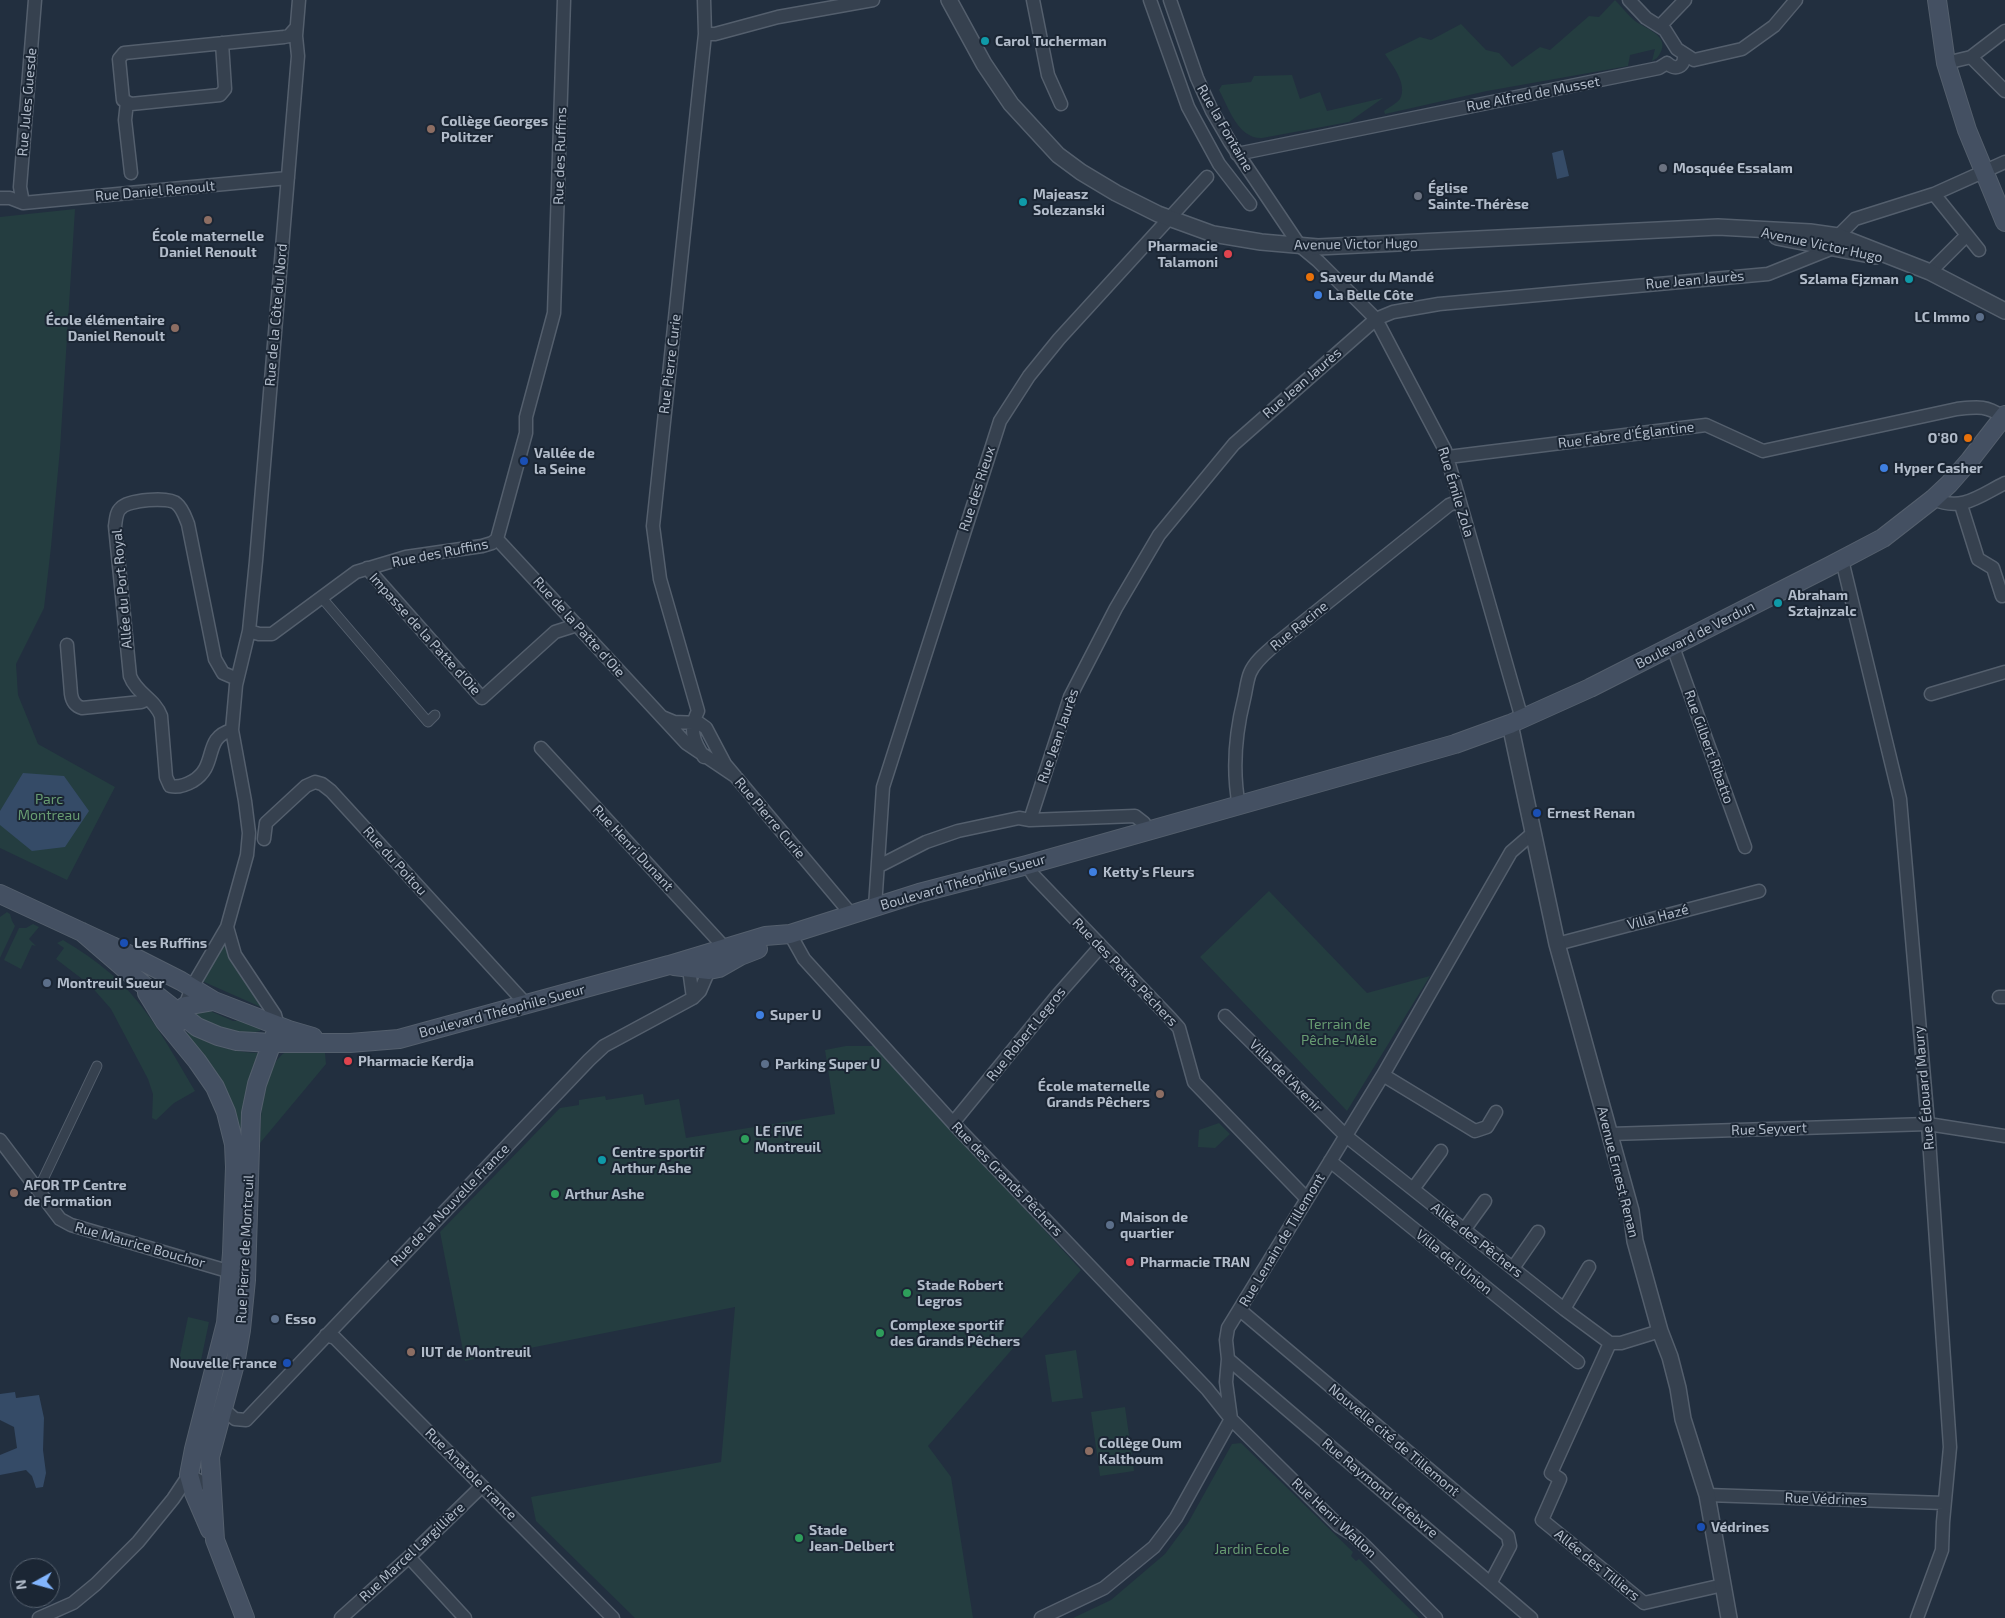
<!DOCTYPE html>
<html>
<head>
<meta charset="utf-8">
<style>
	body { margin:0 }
	#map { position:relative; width:2005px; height:1618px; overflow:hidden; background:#222f3f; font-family:"Exo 2",sans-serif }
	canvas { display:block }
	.north { position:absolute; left:10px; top:1558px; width:50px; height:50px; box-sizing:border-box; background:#1b2634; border:1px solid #576270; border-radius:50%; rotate:263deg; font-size:14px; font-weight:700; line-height:20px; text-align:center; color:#b2bcca }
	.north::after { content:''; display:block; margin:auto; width:18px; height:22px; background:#82b5fe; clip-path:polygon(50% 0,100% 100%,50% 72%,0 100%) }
</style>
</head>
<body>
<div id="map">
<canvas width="2005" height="1618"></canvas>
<div class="north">N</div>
</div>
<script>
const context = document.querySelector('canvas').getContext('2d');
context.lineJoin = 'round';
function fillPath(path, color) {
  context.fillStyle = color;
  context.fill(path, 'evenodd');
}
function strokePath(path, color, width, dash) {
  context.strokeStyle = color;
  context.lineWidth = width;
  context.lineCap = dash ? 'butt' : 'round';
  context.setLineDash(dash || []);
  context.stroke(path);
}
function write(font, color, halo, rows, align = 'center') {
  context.font = font + ' "Exo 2",sans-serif';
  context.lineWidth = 4;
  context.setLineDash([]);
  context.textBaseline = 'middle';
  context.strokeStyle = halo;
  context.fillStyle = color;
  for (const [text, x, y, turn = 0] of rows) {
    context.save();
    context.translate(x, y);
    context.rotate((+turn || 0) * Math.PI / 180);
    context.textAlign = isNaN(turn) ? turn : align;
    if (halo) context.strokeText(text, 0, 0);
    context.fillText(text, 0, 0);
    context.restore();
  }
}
fillPath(new Path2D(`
	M 1615,0 C 1622,7 1628,15 1635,21 C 1648,30 1674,37 1657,58 L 1652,61 L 1655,49 L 1630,55 L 1628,66 L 1487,91 L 1385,114 L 1384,111 C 1388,108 1397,103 1400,99 C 1408,84 1392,65 1385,54 L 1420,37 L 1431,40 L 1461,24 L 1486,50 L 1499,53 L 1512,67 L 1540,47 L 1550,50 L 1589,16 L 1599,17 Z
	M 1292,75 L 1300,99 L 1320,92 L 1327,111 L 1383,98 L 1349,122 L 1262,138 C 1238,139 1229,108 1219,90 L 1222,85 L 1251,82 L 1254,76 Z
	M 75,209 L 60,449 L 51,547 L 44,608 L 16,664 L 18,695 L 38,744 L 115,787 L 67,880 L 0,848 L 0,217 Z
	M 1269,891 L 1367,993 L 1430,976 L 1347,1111 L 1200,957 Z
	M 7,912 L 10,914 L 12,921 L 15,926 L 0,958 L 0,917 Z
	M 33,924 L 39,927 L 29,939 L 36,946 L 32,945 L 21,969 L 4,960 L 19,928 L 26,928 Z
	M 63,940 C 80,950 96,961 110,973 C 147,1004 171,1051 195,1091 L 174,1103 L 156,1120 L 152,1118 L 153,1094 L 148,1079 L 111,1009 L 90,985 L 56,959 L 64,948 L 57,943 Z
	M 226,940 L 263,1008 L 202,981 Z
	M 208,1010 L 233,1021 L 247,1020 L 261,1026 L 260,1031 C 230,1037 215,1030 191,1013 Z
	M 186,1032 C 213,1046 230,1052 261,1053 L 242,1150 L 207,1062 Z
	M 846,1046 L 875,1046 L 1081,1270 L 928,1446 L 951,1477 L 973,1618 L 635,1618 L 536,1521 L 531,1497 L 721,1462 L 735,1307 L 465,1361 L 440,1232 L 560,1108 L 579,1105 L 579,1100 L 605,1096 L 606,1100 L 643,1094 L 645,1105 L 679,1099 L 686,1138 L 835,1114 L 825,1050 Z
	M 287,1051 L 325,1053 L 326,1064 L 260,1143 C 261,1116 261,1066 287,1051 Z
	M 1219,1123 L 1230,1134 L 1215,1148 L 1198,1147 L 1199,1130 Z
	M 188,1317 L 209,1322 L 200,1365 L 179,1360 Z
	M 1076,1350 L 1083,1398 L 1052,1402 L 1045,1355 Z
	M 1125,1407 L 1134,1471 L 1100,1476 L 1091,1412 Z
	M 1241,1443 L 1353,1552 L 1351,1556 L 1356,1561 L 1359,1559 L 1419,1618 L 1073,1618 L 1111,1600 L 1165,1554 L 1188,1523 L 1232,1444 Z`), '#243d40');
fillPath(new Path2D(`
	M 1563,150 L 1569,176 L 1557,179 L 1552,153 Z
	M 23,773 L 64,776 L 89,811 L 65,847 L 32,851 L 0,825 L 0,811 Z
	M 15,1392 L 16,1398 L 39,1395 L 44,1418 L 43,1450 L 46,1473 L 43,1487 L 36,1488 L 32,1476 L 26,1470 L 0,1475 L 0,1455 L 17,1448 L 14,1427 L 0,1420 L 0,1394 Z`), '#354b67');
const pedestrian = new Path2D(`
	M 322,598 L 428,722 L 435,715
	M 38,1190 L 97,1066`);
const minor = new Path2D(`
	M 704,0 L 705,34 L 653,526 L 660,579 L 698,711 C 689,729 693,741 704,757
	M 1033,0 L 1048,75 L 1061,104
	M 1150,0 L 1188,107 L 1219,164 L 1250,204
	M 1170,0 L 1197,78 L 1212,111 L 1230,142 L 1300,246 L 1318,261 L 1376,319 L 1445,450 L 1522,719
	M 1629,0 L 1646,18 L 1665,30 L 1677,49 L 1694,60 L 1742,49 L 1774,26 L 1796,0
	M 1660,26 L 1685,0
	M 705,34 L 715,34 L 778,17 L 873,0
	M 222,43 L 225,89 L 220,95 L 131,104 L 123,100 L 119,59 L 124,53 L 284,37 L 289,36 L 296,28
	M 1971,57 L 2005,91
	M 1667,63 C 1675,71 1685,67 1684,55
	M 1946,63 L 1971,57 L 2005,31
	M 127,102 L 125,120 L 131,173
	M 1237,154 L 1659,68 L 1667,63
	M 0,198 L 10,198 L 23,203 L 288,178
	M 23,203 L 20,187 L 35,0
	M 1967,235 L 1979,250
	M 1930,272 L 1967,235 L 1934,194
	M 1448,457 L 1706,425 L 1763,451 L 1957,409 C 1977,407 1986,405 2003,417
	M 1933,499 C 1962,512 1979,496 2005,483
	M 1961,505 L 1978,559 L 1993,568 L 2002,596
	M 497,539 L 686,743 L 735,776
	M 1842,560 L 1900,799 L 1928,1124 L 1950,1447 L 1943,1522 L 1942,1550 L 1917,1618
	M 367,568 L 482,698 L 555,632 L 577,625
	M 249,631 L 259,634 L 272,634 L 356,572 L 406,557 L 482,546 L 492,543 L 497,539 L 526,433 L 526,417 L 554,313 L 564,0
	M 67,645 L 71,694 C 72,701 75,706 82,708 L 141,702 L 148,699
	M 1673,647 L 1745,847
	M 1931,694 L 2005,672
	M 662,717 L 674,722 L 699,723 L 706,728 L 725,764 L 851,914
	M 232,730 C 202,738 219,765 193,781 C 186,785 179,788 170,786 L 166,777 L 161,716 C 155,699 136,693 130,676 L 115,526 C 116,520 116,512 121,508 C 128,500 169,496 177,504 C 183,509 185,517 188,524 L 215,659 L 223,673 L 237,679
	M 541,748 L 725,948
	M 1239,806 C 1232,769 1235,735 1244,699 C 1246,691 1247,680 1250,673 C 1255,661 1267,652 1276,644 L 1449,505 L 1459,501
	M 1030,820 L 1070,697 L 1116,608 L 1159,535 L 1234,444 L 1376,319 L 1393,312 L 1439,304 L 1768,274 L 1833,248 L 1838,236 L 1855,219 L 1934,194 L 2005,162
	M 264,839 L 266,823 L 306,786 L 315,782 L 322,784 L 331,791 L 526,1004
	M 1027,865 L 1034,876 L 1171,1019 L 1179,1028 L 1194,1082 L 1307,1199
	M 879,866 L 926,842 L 958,831 L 1019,818 L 1030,820 L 1135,816 L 1144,823 L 1146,831
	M 875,907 L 883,787 L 1000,421 L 1029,376 L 1059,339 L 1207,177
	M 227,927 L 235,955 L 275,1015 L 278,1026
	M 790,934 L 804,959 L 953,1123 L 1207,1389 L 1231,1419 L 1339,1526 L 1353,1535 L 1365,1546 L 1436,1618
	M 1557,944 L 1759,891
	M 689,969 L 693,998
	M 1999,997 L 2005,997
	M 185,1006 L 192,987 L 227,927 L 247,855 L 249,833 L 245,801 L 232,730 L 236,685 L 249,631 L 256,561 L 298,56 L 296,36 L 299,0
	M 1225,1016 L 1346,1136 L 1564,1309 L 1610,1343
	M 1383,1075 L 1475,1131 L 1487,1127 L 1496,1112
	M 953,1123 L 1056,997 L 1100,947
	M 1610,1134 L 1928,1124 L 2005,1136
	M 0,1140 L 60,1219 L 71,1225 L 231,1272
	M 1330,1161 L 1578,1362
	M 1413,1189 L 1441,1151
	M 1464,1230 L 1485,1201
	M 1513,1268 L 1538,1232
	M 1564,1309 L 1589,1267
	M 1240,1310 L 1508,1536 L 1510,1546 L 1491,1582
	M 326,1335 L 335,1338 L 613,1618
	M 1610,1343 L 1551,1473 L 1560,1479 L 1542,1520 L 1644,1603 L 1723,1585
	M 1610,1343 L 1621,1343 L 1660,1331
	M 1228,1359 L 1531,1618
	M 223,1409 L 235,1419 L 246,1420 L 589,1060 L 604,1046 L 693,998 L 700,991 L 709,970
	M 1707,1495 L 1944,1503
	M 409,1557 L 465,1618
	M 39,1618 L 73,1603 L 96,1584 L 138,1542 L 173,1499 L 189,1475 L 212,1488
	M 341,1618 L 409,1557 L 482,1486
	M 1041,1618 L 1104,1588 L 1154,1547 L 1176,1518 L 1231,1419 L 1226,1382 L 1228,1359 L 1226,1340 L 1228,1328 L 1383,1075 L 1511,852 L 1533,833`);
const tertiary = new Path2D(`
	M 949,0 L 984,64 L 1011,104 L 1058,155 L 1081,172 L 1116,193 L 1158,214 L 1213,234 L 1261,242 L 1318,247 L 1718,227 L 1810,232 L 1838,236 L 1930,272 L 2005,311
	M 1777,237 L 1875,256
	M 1510,724 L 1557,944 L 1631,1211 L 1635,1241 L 1660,1331 L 1670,1357 L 1678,1388 L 1683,1419 L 1707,1495 L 1729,1618`);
const secondary = new Path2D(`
	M 1937,0 L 1946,63 L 1967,130 L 2005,222
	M 0,894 L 112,946 L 181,981 L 214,1001 L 289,1030 L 313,1037
	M 82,932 L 140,982 L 197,1027 L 218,1036 L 237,1041 L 272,1043 L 350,1043 L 399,1039 L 669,965 L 765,936 L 790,934 L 919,893 L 1027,865 L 1399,760 L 1455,744 L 1510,724 L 1590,688 L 1828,567 L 1883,538 L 1933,499 L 1949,484 L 1970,460 L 2005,415
	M 674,966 L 709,970 L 719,968 L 740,956 L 758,949
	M 147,993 L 165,1022 L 197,1061 L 215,1087 L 226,1112 L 234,1144 L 235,1167 L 232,1253 L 226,1323 L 194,1449 L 189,1475 L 194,1493 L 210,1530
	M 178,1023 L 185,1006 L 214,1001
	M 245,1618 L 215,1540 L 210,1457 L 235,1364 L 241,1330 L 246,1280 L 251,1113 L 257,1084 L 278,1026`);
strokePath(pedestrian, '#545f6d', 11);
strokePath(minor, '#545f6d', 15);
strokePath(tertiary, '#545f6d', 18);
strokePath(secondary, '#545f6d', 20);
strokePath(pedestrian, '#36414f', 9);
strokePath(minor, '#36414f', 12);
strokePath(tertiary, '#36414f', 15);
strokePath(secondary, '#445062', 18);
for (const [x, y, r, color] of [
	[985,41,5,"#0f9aa8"],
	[431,129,5,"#8d6e63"],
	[1663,168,5,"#6b7280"],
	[1418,196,5,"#6b7280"],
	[1023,202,5,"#0f9aa8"],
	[208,220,5,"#8d6e63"],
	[1228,254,5,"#e0444e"],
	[1310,277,5,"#e8710a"],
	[1909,279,5,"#0f9aa8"],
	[1318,295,5,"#3f7fe0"],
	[1980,317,5,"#5c6f8a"],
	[175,328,5,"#8d6e63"],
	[1968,438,5,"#e8710a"],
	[524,461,5,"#1a4fb4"],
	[1884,468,5,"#3f7fe0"],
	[1778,603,5,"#0f9aa8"],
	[1537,813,5,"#1a4fb4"],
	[1093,872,5,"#3f7fe0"],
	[124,943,5,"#1a4fb4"],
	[47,983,5,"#5c6f8a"],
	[760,1015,5,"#3f7fe0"],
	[348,1061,5,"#e0444e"],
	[765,1064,5,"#5c6f8a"],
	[1160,1094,5,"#8d6e63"],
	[745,1139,5,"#2e9e5b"],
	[602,1160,5,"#0f9aa8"],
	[14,1193,5,"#8d6e63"],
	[555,1194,5,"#2e9e5b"],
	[1110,1225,5,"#5c6f8a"],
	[1130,1262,5,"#e0444e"],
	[907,1293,5,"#2e9e5b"],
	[275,1319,5,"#5c6f8a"],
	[880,1333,5,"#2e9e5b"],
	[411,1352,5,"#8d6e63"],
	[287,1363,5,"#1a4fb4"],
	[1089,1451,5,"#8d6e63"],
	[1701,1527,5,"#1a4fb4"],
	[799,1538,5,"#2e9e5b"]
]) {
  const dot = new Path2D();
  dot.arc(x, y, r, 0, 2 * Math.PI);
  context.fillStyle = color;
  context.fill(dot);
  strokePath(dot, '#1b2634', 2);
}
write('bold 14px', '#b2bcca', '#1b2634', [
	["Carol Tucherman",995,41],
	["Collège Georges",441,121],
	["Politzer",441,137],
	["Mosquée Essalam",1673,168],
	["Église",1428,188],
	["Sainte-Thérèse",1428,204],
	["Majeasz",1033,194],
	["Solezanski",1033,210],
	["École maternelle",208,236,"center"],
	["Daniel Renoult",208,252,"center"],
	["Pharmacie",1218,246,"right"],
	["Talamoni",1218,262,"right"],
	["Saveur du Mandé",1320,277],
	["Szlama Ejzman",1899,279,"right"],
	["La Belle Côte",1328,295],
	["LC Immo",1970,317,"right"],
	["École élémentaire",165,320,"right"],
	["Daniel Renoult",165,336,"right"],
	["O'80",1958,438,"right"],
	["Vallée de",534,453],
	["la Seine",534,469],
	["Hyper Casher",1894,468],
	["Abraham",1788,595],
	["Sztajnzalc",1788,611],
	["Ernest Renan",1547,813],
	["Ketty's Fleurs",1103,872],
	["Les Ruffins",134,943],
	["Montreuil Sueur",57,983],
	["Super U",770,1015],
	["Pharmacie Kerdja",358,1061],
	["Parking Super U",775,1064],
	["École maternelle",1150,1086,"right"],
	["Grands Pêchers",1150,1102,"right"],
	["LE FIVE",755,1131],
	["Montreuil",755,1147],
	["Centre sportif",612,1152],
	["Arthur Ashe",612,1168],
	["AFOR TP Centre",24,1185],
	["de Formation",24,1201],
	["Arthur Ashe",565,1194],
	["Maison de",1120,1217],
	["quartier",1120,1233],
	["Pharmacie TRAN",1140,1262],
	["Stade Robert",917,1285],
	["Legros",917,1301],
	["Esso",285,1319],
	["Complexe sportif",890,1325],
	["des Grands Pêchers",890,1341],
	["IUT de Montreuil",421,1352],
	["Nouvelle France",277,1363,"right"],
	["Collège Oum",1099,1443],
	["Kalthoum",1099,1459],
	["Védrines",1711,1527],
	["Stade",809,1530],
	["Jean-Delbert",809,1546]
], 'left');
write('14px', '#b2bcca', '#1b2634', [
	["Rue Alfred de Musset",1533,94,-11],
	["Rue Jules Guesde",27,102,-85],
	["Rue la Fontaine",1225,128,60],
	["Rue des Ruffins",560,156,-88],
	["Rue Daniel Renoult",155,191,-5],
	["Avenue Victor Hugo",1356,244,-1],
	["Avenue Victor Hugo",1822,245,12],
	["Rue Jean Jaurès",1695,280,-5],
	["Rue de la Côte du Nord",276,315,-85],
	["Rue Pierre Curie",670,364,-83],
	["Rue Jean Jaurès",1302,383,-41],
	["Rue Fabre d'Églantine",1626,435,-7],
	["Rue des Rieux",977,489,-72],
	["Rue Émile Zola",1456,492,73],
	["Rue des Ruffins",440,553,-11],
	["Allée du Port Royal",122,589,-95],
	["Rue Racine",1299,626,-39],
	["Rue de la Patte d'Oie",579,627,48],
	["Impasse de la Patte d'Oie",425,634,48],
	["Boulevard de Verdun",1695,635,-27],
	["Rue Jean Jaurès",1058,736,-71],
	["Rue Gilbert Ribatto",1709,747,70],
	["Rue Pierre Curie",770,818,50],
	["Rue Henri Dunant",633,848,47],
	["Rue du Poitou",395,861,48],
	["Boulevard Théophile Sueur",963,882,-16],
	["Villa Hazé",1658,917,-15],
	["Rue des Petits Pêchers",1125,972,46],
	["Boulevard Théophile Sueur",502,1011,-15],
	["Rue Robert Legros",1026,1034,-51],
	["Villa de l'Avenir",1286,1076,45],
	["Rue Édouard Maury",1924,1088,-95],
	["Rue Seyvert",1769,1129,-2],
	["Avenue Ernest Renan",1618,1172,76],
	["Rue des Grands Pêchers",1007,1179,46],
	["Rue de la Nouvelle France",450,1205,-46],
	["Rue Lenain de Tillemont",1282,1240,-59],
	["Allée des Pêchers",1477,1240,38],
	["Rue Maurice Bouchor",140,1245,16],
	["Rue Pierre de Montreuil",245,1249,-87],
	["Villa de l'Union",1454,1262,39],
	["Nouvelle cité de Tillemont",1394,1440,40],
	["Rue Anatole France",471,1474,45],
	["Rue Raymond Lefebvre",1380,1488,40],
	["Rue Védrines",1826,1499,2],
	["Rue Henri Wallon",1334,1518,43],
	["Rue Marcel Largillière",412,1552,-43],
	["Allée des Tilliers",1597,1565,39]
]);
write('14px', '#689c72', '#1b2634', [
	["Parc",49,799],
	["Montreau",49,815],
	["Terrain de",1339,1024],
	["Pêche-Mêle",1339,1040],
	["Jardin Ecole",1252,1549]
]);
</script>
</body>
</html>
